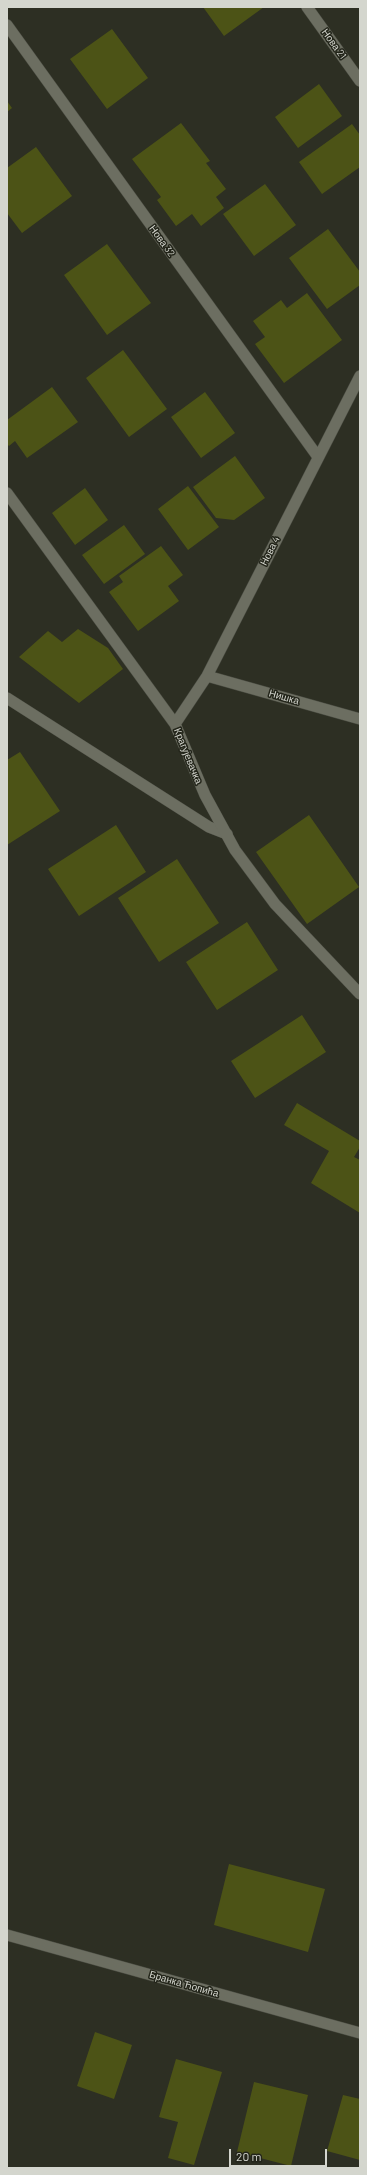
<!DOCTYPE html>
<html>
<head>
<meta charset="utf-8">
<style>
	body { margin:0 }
	#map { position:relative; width:367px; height:2175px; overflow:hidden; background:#2d2f23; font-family:Barlow,sans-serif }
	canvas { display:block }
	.frame { position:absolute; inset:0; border:8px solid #d4d6ce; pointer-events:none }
	.scale { position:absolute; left:229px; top:2149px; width:98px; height:18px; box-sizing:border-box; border:2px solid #d4d6ce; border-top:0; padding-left:5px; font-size:12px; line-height:14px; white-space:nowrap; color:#d4d6ce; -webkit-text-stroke:3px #23251a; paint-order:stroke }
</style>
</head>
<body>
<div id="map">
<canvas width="367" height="2175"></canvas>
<div class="frame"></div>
<div class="scale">20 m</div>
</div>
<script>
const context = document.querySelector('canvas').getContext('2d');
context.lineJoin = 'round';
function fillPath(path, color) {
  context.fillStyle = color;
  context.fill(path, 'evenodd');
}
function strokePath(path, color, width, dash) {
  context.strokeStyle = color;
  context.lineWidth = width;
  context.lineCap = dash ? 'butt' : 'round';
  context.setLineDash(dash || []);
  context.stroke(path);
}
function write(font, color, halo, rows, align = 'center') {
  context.font = font + ' Barlow,sans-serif';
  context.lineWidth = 3;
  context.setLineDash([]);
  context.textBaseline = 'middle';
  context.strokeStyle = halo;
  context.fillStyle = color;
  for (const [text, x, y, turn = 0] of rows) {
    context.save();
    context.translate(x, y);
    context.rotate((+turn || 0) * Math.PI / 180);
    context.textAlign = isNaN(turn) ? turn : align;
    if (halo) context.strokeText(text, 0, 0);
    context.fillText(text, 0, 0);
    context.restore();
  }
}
fillPath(new Path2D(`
	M 203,7 L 264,7 L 224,36 Z
	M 112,29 L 148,78 L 107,109 L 70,59 Z
	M 319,84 L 342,116 L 298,148 L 275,117 Z
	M 7,101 L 12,108 L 7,112 Z
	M 181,123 L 210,161 L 206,163 L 226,189 L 216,197 L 224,208 L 201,226 L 192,214 L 176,226 L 157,200 L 161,197 L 132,159 Z
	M 352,124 L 360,135 L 360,167 L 322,194 L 299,162 Z
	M 36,147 L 72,196 L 22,233 L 7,213 L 7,168 Z
	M 265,184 L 296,225 L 254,256 L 223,214 Z
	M 328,229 L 360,272 L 360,285 L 327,309 L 289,258 Z
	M 107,244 L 151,303 L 107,335 L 64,275 Z
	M 307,293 L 342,340 L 284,383 L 255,344 L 265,337 L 253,321 L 281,300 L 287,308 Z
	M 123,350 L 167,409 L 129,437 L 86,378 Z
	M 52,387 L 78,422 L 27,458 L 15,441 L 9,446 L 7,444 L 7,420 Z
	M 205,392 L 235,433 L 201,458 L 171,417 Z
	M 235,456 L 265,498 L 234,520 L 216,518 L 193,487 Z
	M 188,486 L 219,527 L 188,550 L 158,509 Z
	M 85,488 L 108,520 L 75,545 L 52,513 Z
	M 124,525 L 145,554 L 104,584 L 82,555 Z
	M 161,546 L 183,575 L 168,586 L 179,601 L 138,631 L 109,592 L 123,582 L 119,576 Z
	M 78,629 L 108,648 L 123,669 L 79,703 L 19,657 L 48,631 L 62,642 Z
	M 20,752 L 60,811 L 7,845 L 7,760 Z
	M 309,815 L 359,887 L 307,924 L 256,852 Z
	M 116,825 L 146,872 L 79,916 L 48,869 Z
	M 177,859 L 219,923 L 159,962 L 118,898 Z
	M 247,922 L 278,970 L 217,1010 L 186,962 Z
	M 302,1015 L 326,1052 L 255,1098 L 231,1061 Z
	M 297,1103 L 360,1141 L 360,1147 L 354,1157 L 360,1160 L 360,1213 L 311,1183 L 329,1151 L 284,1125 Z
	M 229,1864 L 325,1889 L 308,1952 L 214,1925 Z
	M 95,2032 L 132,2045 L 114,2099 L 77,2086 Z
	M 176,2059 L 222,2072 L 194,2165 L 168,2158 L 178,2122 L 159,2117 Z
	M 254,2082 L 308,2095 L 291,2166 L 237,2152 Z
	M 343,2095 L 360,2099 L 360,2160 L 327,2151 Z`), '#4c5316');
const service = new Path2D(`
	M 7,698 L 209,827 L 227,834`);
const minor = new Path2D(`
	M 307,7 L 360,81
	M 7,25 L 318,457
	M 7,493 L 175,724 L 205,795 L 235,850 L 275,904 L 360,994
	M 207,676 L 360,719
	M 175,724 L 207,676 L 360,376
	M 7,1935 L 360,2033`);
strokePath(service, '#4a4c42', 12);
strokePath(minor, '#4a4c42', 12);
strokePath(service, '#6c6e61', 11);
strokePath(minor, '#6c6e61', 11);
write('10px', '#d4d6ce', '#23251a', [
	["Нова 21",334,44,54],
	["Нова 32",162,241,54],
	["Нова 4",270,551,-63],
	["Нишка",284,697,16],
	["Крагујевачка",188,756,68],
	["Бранка Ћопића",184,1984,16]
]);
</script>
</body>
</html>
